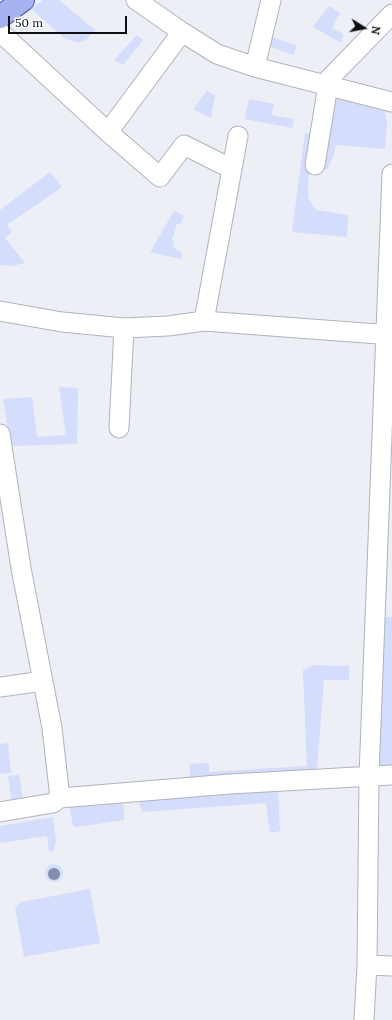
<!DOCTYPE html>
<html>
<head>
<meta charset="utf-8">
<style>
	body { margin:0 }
	#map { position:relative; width:392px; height:1020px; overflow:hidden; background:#eceff6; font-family:Lora,serif }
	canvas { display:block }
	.north { position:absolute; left:344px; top:8px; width:40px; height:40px; -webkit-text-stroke:3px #fbfcff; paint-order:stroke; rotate:101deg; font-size:11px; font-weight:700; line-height:16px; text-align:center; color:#0f0f12 }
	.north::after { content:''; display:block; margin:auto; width:14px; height:18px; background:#0f0f12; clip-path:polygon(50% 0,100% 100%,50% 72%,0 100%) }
	.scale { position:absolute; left:8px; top:16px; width:119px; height:18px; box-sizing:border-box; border:2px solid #0f0f12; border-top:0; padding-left:5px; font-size:12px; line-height:14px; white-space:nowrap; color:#0f0f12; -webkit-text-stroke:3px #fbfcff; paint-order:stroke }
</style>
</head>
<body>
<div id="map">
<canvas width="392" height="1020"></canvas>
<div class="north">N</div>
<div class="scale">50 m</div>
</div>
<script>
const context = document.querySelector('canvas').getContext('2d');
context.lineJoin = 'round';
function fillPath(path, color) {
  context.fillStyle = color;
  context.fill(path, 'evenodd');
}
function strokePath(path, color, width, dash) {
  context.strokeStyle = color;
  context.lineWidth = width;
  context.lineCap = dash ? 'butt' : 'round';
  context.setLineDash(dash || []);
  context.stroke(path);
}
fillPath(new Path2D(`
	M 43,0 L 59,0 L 95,30 L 86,40 L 78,43 L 64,38 L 31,9 Z
	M 329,6 L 340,13 L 332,28 L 343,34 L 341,43 L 313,27 Z
	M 137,35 L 143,40 L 123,65 L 114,60 Z
	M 269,36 L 297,46 L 293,55 L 266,45 Z
	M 207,91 L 215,95 L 211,118 L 193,109 Z
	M 332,97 L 385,111 L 387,123 L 385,149 L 336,145 L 333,157 L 327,169 L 318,169 Z
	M 249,99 L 274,104 L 271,115 L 294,119 L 292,128 L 245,119 Z
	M 305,133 L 313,135 L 308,186 L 309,200 L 316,210 L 348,215 L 347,237 L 292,232 Z
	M 50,172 L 62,187 L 7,225 L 12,232 L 5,238 L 25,263 L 12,266 L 0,265 L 0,210 Z
	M 174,211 L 184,216 L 180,224 L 177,224 L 172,239 L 174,241 L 173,247 L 182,253 L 181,259 L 150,252 Z
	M 59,387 L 78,388 L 77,444 L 11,446 L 3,399 L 32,397 L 37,437 L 66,435 Z
	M 383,617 L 392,617 L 392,767 L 374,768 Z
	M 313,665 L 349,666 L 349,680 L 324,680 L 317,769 L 190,780 L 190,764 L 209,763 L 209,772 L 307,766 L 303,670 Z
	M 8,743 L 11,773 L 0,774 L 0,744 Z
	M 19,775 L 23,800 L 12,802 L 8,776 Z
	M 278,788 L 280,831 L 270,833 L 266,803 L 143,812 L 139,804 L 144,798 Z
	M 119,800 L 124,806 L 124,820 L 77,827 L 73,826 L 69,804 Z
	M 53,817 L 56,841 L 53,851 L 49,851 L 47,836 L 0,843 L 0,826 Z
	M45 873a9 9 0 1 1 18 0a9 9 0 1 1-18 0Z
	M 90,889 L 100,943 L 24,957 L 15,907 L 21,902 Z`), '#d4ddfb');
const minor = new Path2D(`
	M 136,0 L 182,32 L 217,54 L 255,67 L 392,102
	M 0,32 L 108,132 L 160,177 L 184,145 L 232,169 L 204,321
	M 255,67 L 271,0
	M 324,84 L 392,14
	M 108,132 L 182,32
	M 315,165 L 328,85
	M 232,169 L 238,136
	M 0,311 L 62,322 L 124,328 L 168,326 L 204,321 L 392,335
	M 119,428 L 124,328
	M 0,434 L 21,568 L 52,728 L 60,798
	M 0,687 L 43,681
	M 0,812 L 53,803 L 60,798 L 230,784 L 392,775
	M 367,965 L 392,966
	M 364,1020 L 367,965 L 369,776 L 392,174`);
const major = new Path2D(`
	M 0,17 L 23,0`);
strokePath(minor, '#b1b3ba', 21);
strokePath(major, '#4a5a9d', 24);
strokePath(minor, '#fff', 19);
strokePath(major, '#a5b4f1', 22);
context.fillStyle = '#848dac';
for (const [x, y] of [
	[54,874]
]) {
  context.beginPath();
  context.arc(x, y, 6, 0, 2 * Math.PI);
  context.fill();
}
</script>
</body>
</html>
